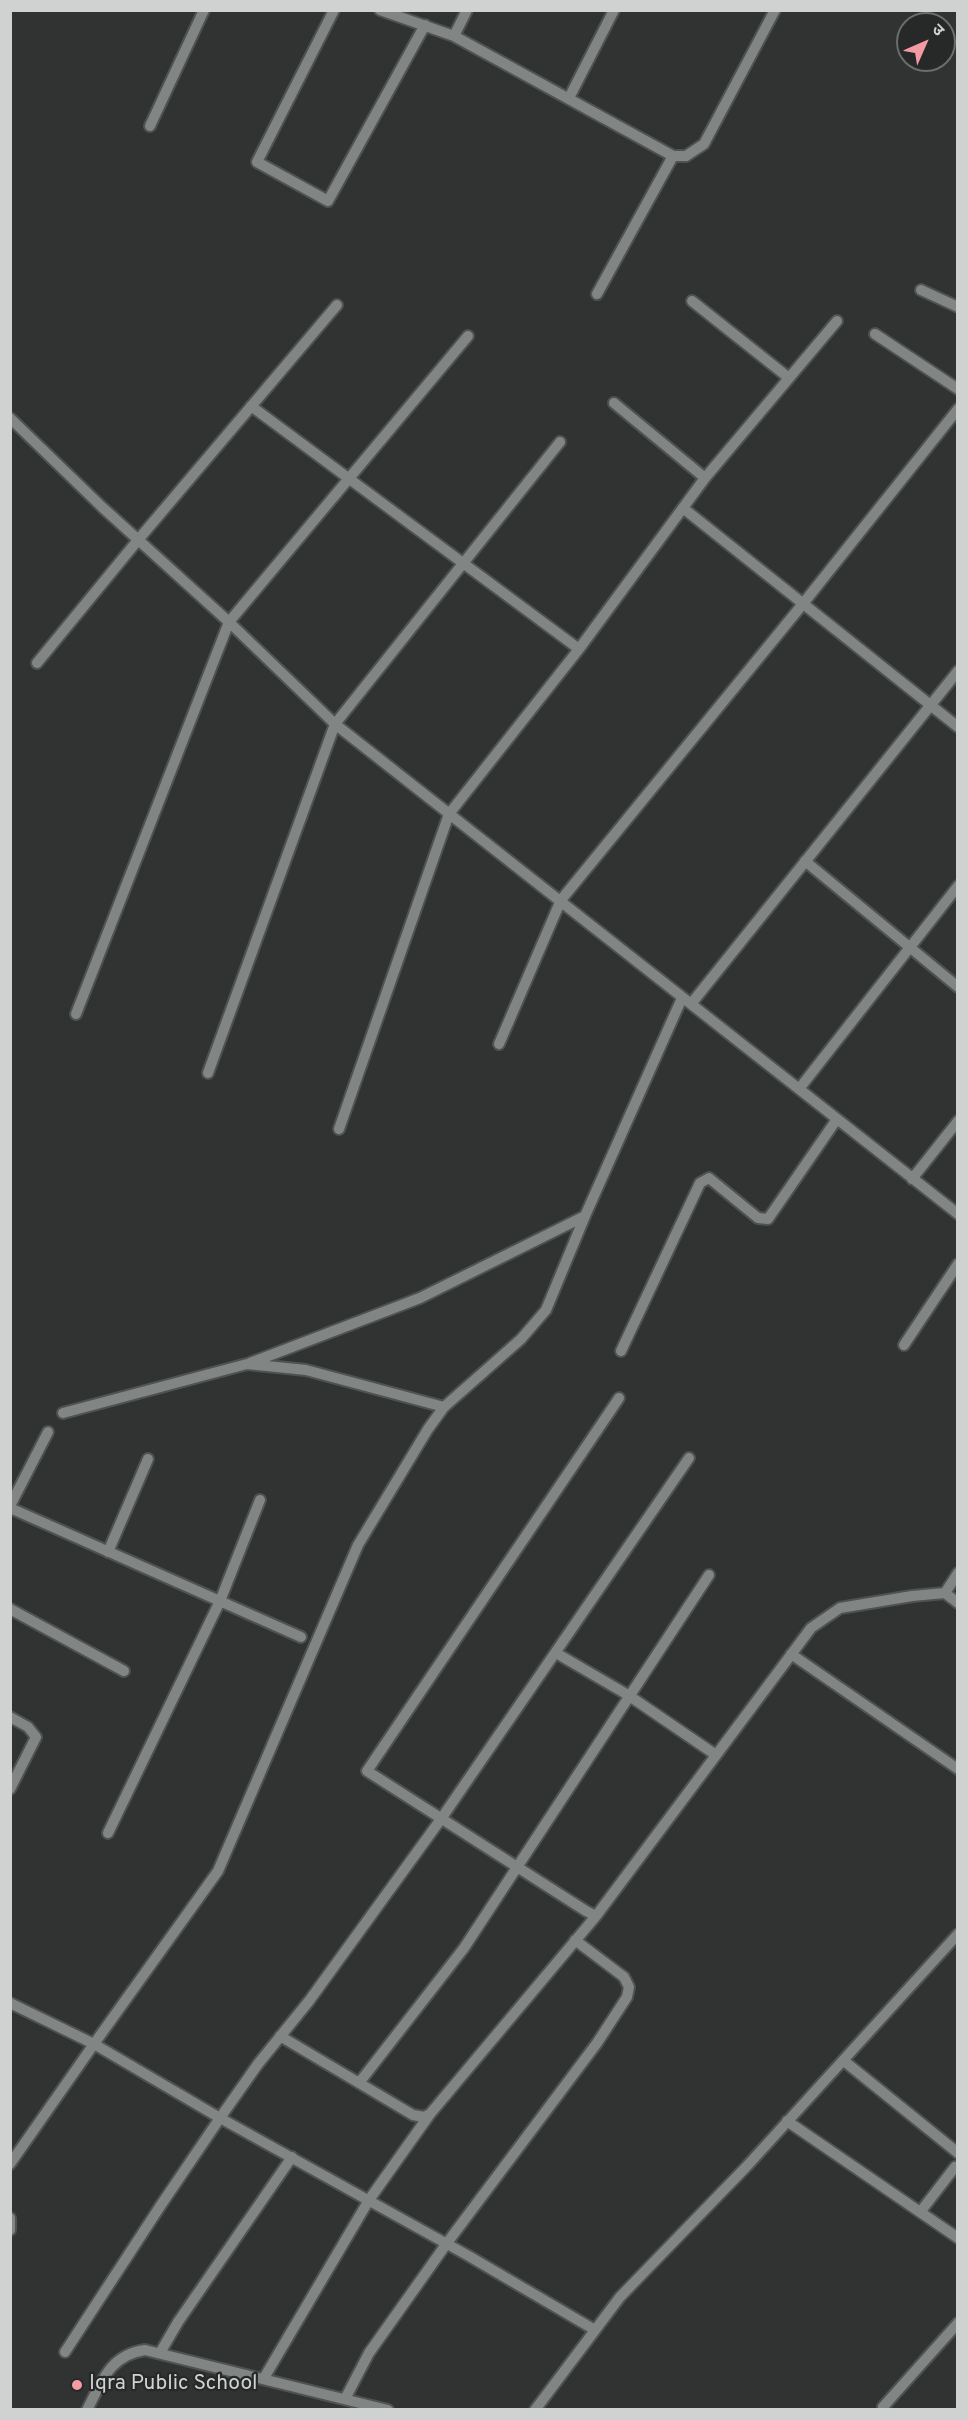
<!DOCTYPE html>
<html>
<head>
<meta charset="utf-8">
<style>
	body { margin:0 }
	#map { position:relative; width:968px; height:2420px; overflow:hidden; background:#313333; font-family:Overpass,"Noto Sans Devanagari",sans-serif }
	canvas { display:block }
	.frame { position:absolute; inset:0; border:12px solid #d0d2d2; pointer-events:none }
	.north { position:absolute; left:896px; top:12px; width:60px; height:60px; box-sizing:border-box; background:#272929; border:2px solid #6b6d6d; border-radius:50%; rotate:45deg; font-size:16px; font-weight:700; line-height:24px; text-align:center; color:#d0d2d2 }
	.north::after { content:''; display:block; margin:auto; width:21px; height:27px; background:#f49aa3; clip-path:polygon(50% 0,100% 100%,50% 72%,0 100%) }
</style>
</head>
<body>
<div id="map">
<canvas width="968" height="2420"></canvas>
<div class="frame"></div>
<div class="north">उ</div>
</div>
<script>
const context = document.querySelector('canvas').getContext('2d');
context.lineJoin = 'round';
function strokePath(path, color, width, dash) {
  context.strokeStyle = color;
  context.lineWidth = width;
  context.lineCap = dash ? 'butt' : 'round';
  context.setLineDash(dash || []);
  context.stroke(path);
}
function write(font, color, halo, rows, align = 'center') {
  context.font = font + ' Overpass,sans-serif';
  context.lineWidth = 4.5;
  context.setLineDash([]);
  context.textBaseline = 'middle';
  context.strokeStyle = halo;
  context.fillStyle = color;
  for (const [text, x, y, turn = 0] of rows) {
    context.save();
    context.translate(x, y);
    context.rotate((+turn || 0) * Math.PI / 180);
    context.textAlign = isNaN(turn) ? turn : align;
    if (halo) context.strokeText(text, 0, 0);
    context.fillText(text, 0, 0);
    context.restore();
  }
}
const minor = new Path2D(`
	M 334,10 L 257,162 L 328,201 L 425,25
	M 380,10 L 454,36 L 673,156 L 686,156 L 704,144 L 775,10
	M 454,36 L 467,10
	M 569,98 L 614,10
	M 150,126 L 204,10
	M 921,290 L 958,307
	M 597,294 L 673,156
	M 692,301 L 789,378
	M 875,334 L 958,389
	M 614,403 L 705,478
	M 251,406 L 579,649
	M 10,418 L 102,507 L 229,622 L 335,724 L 958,1214
	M 683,508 L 958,727
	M 37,663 L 138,540 L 337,305
	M 805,861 L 958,987
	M 691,1004 L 958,671
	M 76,1014 L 229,622 L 468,336
	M 499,1044 L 561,900 L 802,605 L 958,409
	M 208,1073 L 335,724 L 560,442
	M 799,1089 L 958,886
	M 339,1129 L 449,814 L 579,649 L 705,478 L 837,321
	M 912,1179 L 958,1121
	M 904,1345 L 958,1264
	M 621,1351 L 700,1183 L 709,1178 L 758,1218 L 768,1219 L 837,1119
	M 250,1363 L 420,1298 L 585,1216
	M 619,1398 L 367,1771 L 586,1911 L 596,1916 L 605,1904 L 811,1628 L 840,1608 L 912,1596 L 945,1593 L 958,1573
	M 63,1413 L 247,1364 L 306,1370 L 444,1407
	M 10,1506 L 48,1432
	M 10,1508 L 301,1637
	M 108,1552 L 148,1459
	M 945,1593 L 958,1603
	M 10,1609 L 124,1671
	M 556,1653 L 628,1695 L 716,1755
	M 791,1654 L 958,1769
	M 10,1717 L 28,1727 L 36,1737 L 10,1789
	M 108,1833 L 220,1601 L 260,1500
	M 10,2003 L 94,2044 L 220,2118 L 467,2255 L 595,2330
	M 280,2036 L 413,2115 L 424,2117 L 430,2114 L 596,1916
	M 844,2061 L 958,2153
	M 359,2083 L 464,1948 L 709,1575
	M 787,2121 L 958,2238
	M 10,2164 L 94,2044 L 218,1871 L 358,1545 L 428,1429 L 444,1407 L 521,1339 L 546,1310 L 585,1216 L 682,998
	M 921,2211 L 955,2167 L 958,2169
	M 10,2218 L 10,2230
	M 65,2352 L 161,2205 L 220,2118 L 258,2064 L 309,2001 L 441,1819 L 689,1458
	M 160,2353 L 178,2322 L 292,2157
	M 264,2378 L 369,2200 L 430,2114
	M 345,2399 L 369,2353 L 447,2243 L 597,2043 L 627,1997 L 629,1987 L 624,1977 L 575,1940
	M 87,2410 C 102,2381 110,2355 145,2350 L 388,2410
	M 535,2410 L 620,2297 L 747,2166 L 958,1934
	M 885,2410 L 883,2407 L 958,2323`);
strokePath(minor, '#505252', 14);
strokePath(minor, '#818584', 10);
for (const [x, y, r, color] of [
	[77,2385,6,"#f49aa3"]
]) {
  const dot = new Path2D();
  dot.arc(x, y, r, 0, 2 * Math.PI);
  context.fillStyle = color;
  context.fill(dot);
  strokePath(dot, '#272929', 2);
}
write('21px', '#d0d2d2', '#272929', [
	["Iqra Public School",89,2385]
], 'left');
</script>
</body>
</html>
